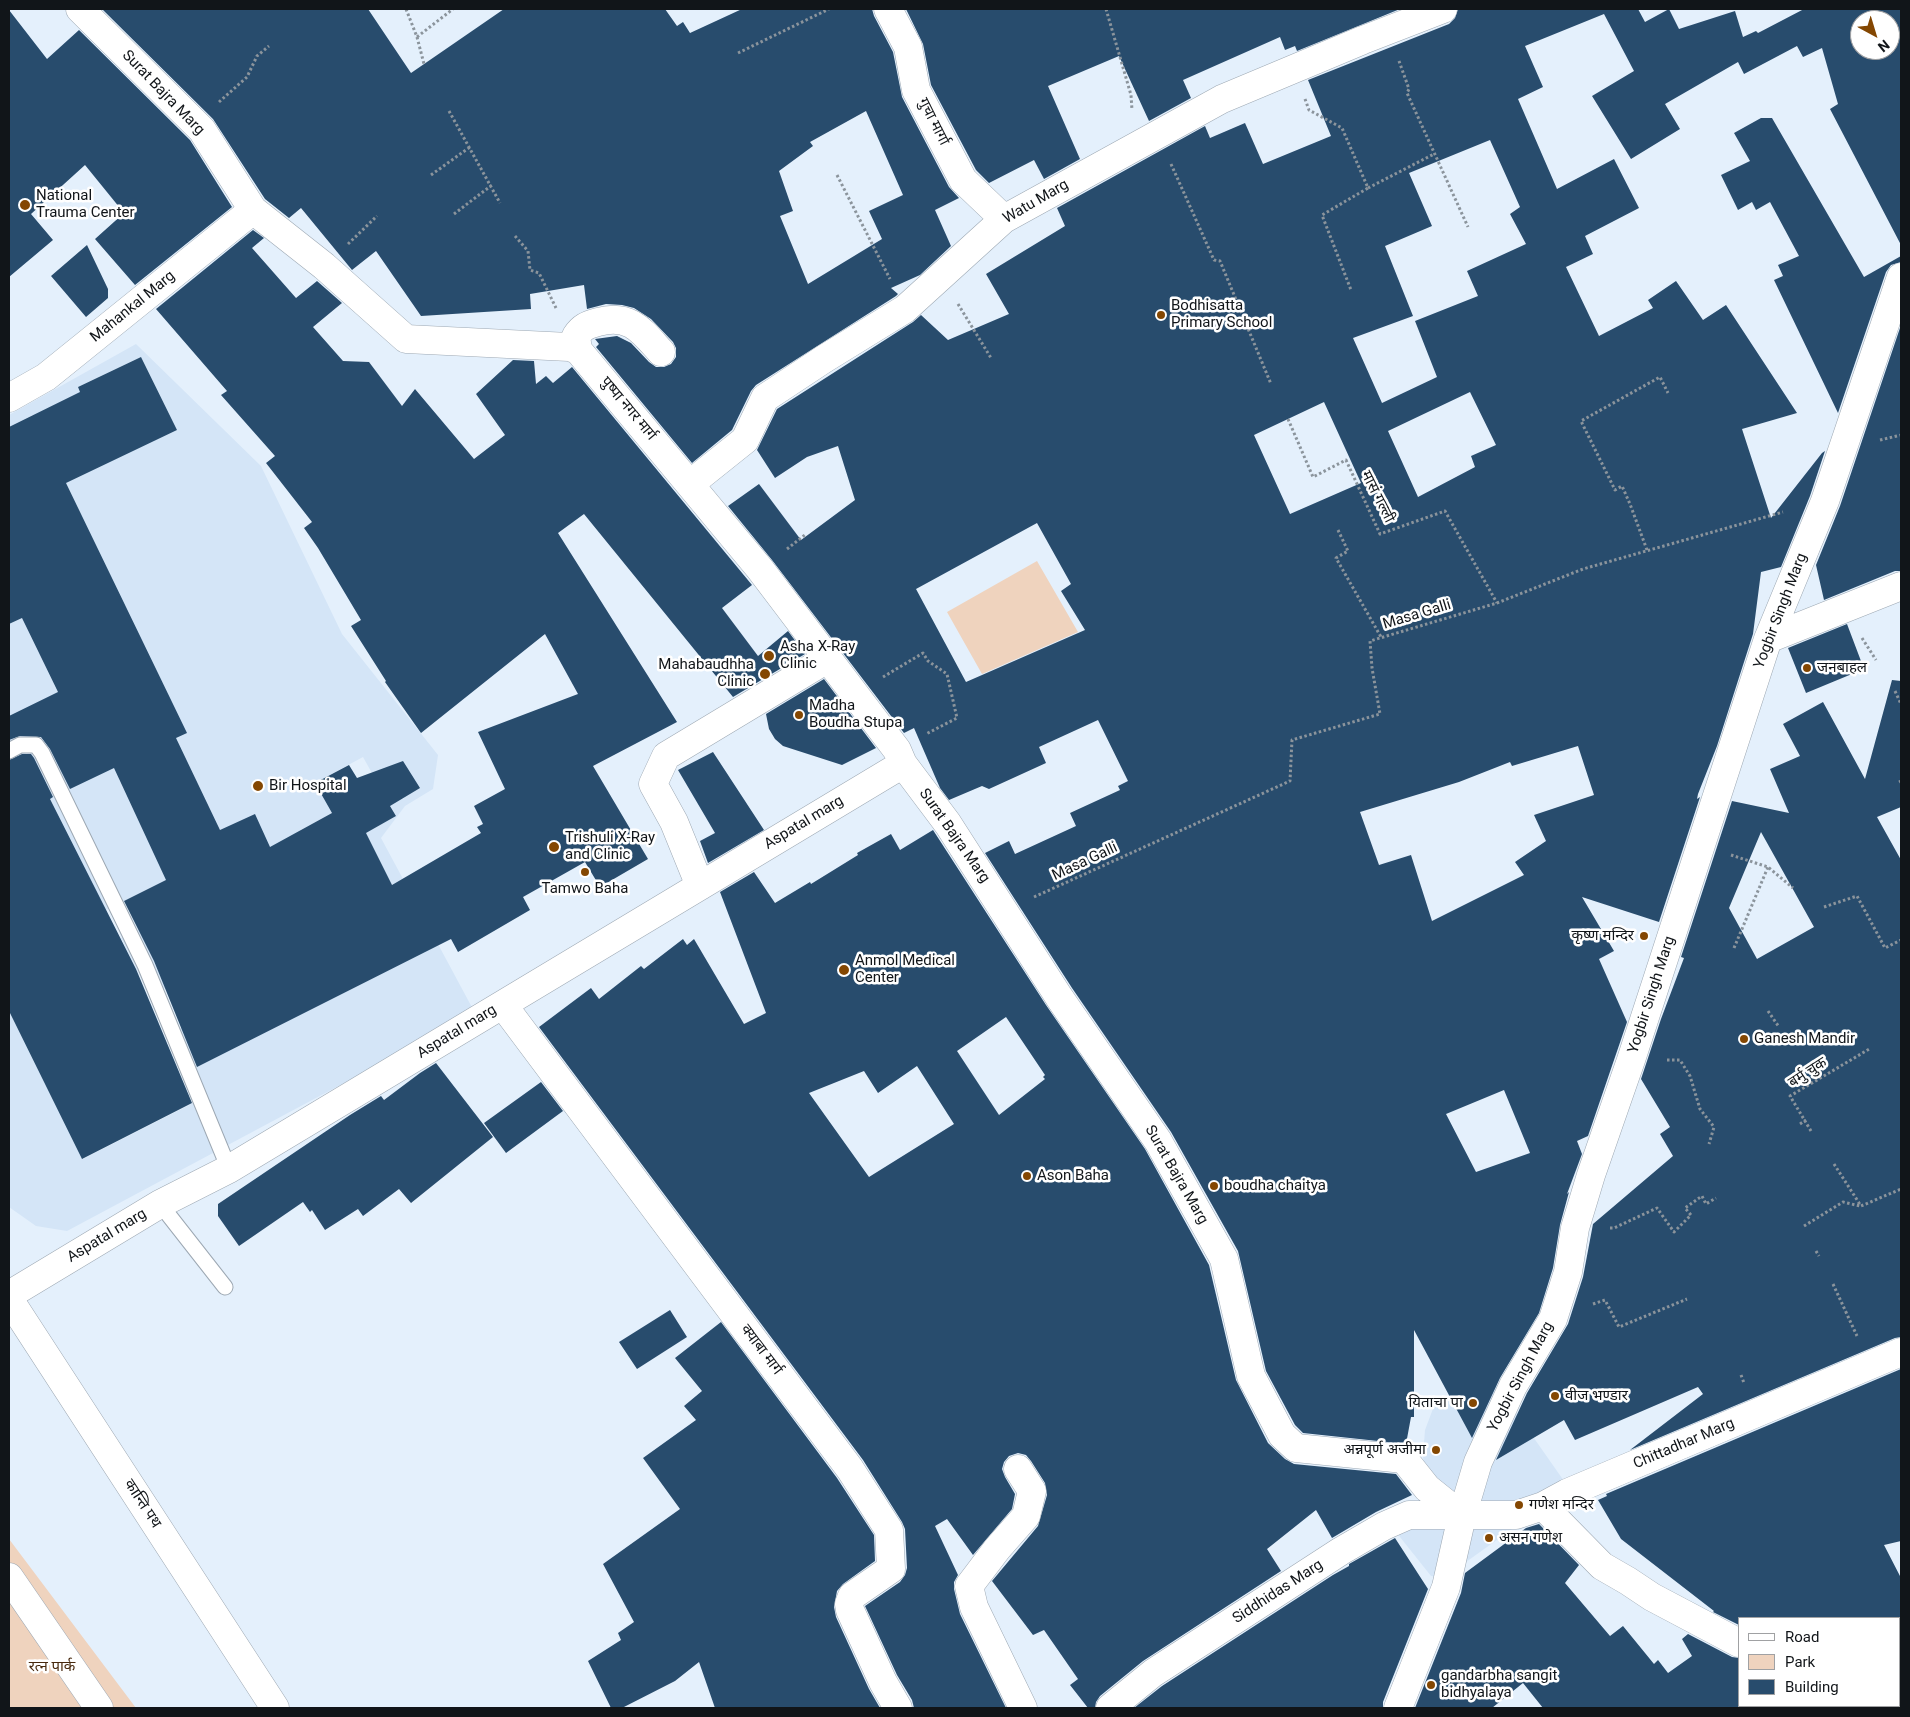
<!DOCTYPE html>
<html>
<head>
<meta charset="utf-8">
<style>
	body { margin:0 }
	#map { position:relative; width:1910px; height:1717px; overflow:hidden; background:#e4f0fc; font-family:Roboto,sans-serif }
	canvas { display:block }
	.frame { position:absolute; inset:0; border:10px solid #111519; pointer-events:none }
	.legend { position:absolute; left:1738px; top:1617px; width:162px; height:90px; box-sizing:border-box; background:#fff; border:1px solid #a0a1a3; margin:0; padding:6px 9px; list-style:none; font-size:15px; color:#111519 }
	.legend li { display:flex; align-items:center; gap:10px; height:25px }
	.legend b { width:25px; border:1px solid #a0a1a3 }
	.north { position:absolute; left:1850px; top:10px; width:50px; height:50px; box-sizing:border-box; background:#fff; border:1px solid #a0a1a3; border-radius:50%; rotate:141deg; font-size:14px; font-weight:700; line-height:20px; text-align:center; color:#111519 }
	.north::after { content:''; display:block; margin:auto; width:18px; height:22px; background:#844702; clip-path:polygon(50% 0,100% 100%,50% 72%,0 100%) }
</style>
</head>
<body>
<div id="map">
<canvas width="1910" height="1717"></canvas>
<div class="frame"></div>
<ul class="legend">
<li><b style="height:6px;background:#fff"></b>Road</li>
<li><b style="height:14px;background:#efd3be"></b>Park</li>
<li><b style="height:14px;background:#284c6d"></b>Building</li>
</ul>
<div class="north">N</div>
</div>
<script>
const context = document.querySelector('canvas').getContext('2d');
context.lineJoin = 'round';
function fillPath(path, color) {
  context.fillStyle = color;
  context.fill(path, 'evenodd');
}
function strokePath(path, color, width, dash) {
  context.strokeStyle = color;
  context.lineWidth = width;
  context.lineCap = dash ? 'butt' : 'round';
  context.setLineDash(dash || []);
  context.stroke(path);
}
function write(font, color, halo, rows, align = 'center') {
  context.font = font + ' Roboto,"Noto Sans Devanagari",sans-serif';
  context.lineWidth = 5;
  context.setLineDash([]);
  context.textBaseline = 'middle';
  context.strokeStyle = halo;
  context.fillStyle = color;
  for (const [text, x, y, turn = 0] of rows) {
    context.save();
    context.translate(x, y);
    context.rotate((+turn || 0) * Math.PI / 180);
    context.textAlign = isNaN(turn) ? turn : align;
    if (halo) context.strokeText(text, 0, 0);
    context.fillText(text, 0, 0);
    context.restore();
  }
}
fillPath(new Path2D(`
	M 136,344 L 261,466 L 342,634 L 438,755 L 433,789 L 405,806 L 381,838 L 475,1013 L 67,1231 L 36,1226 L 9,1207 L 9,1011 L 83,1159 L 201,1099 L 169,1034 L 188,1024 L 425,952 L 370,842 L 171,985 L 150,996 L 121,938 L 143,927 L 128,899 L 106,910 L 27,753 L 9,762 L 9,624 L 22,618 L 80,737 L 168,694 L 33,415 L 9,427 L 9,415 ZM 141,357 L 177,430 L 113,460 L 78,387 ZM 181,749 L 220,830 L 185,919 L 119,779 ZM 363,757 L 396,816 L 318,860 L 301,830 L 332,813 L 315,783 Z
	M 1487,1371 L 1578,1501 L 1559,1527 L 1542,1514 L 1519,1530 L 1515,1527 L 1445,1577 L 1431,1576 L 1396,1532 L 1427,1488 L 1423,1456 L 1425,1430 L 1434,1406 Z`), '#d4e5f7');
fillPath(new Path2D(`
	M 1037,561 L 1078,632 L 982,674 L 947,612 Z
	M 9,1539 L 136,1708 L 9,1708 Z`), '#efd3be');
fillPath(new Path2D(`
	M 102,9 L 368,9 L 411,73 L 504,9 L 665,9 L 677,26 L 683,22 L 690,33 L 742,9 L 872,9 L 874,16 L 893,52 L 902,97 L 949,187 L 959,198 L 935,210 L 951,246 L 920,275 L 891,288 L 898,294 L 896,296 L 756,385 L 751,391 L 732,430 L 692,463 L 596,347 L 599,344 L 595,339 L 617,336 L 631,343 L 649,362 L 656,367 L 664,367 L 671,364 L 676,357 L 676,348 L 673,342 L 651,319 L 634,308 L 622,305 L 606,304 L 587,309 L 584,285 L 530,294 L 531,309 L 421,316 L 376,251 L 352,270 L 301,208 L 289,218 L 265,199 L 213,119 ZM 866,111 L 903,195 L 869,211 L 882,239 L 808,284 L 780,216 L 793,211 L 779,171 L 813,146 L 810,142 Z
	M 906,9 L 1400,9 L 1297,51 L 1295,46 L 1285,50 L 1280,37 L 1183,80 L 1191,98 L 1149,121 L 1119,56 L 1048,86 L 1080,159 L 1044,179 L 1034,160 L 989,183 L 976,170 L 931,85 L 923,44 Z
	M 1458,9 L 1638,9 L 1645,22 L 1669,9 L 1679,29 L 1735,11 L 1743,37 L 1756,31 L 1758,33 L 1804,9 L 1901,9 L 1901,245 L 1830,109 L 1838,104 L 1822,48 L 1803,57 L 1797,46 L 1744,74 L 1738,62 L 1665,104 L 1680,129 L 1631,159 L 1592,96 L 1634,71 L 1604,14 L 1525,46 L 1543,87 L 1518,99 L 1557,189 L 1614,159 L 1639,208 L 1585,236 L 1593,254 L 1566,267 L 1599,336 L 1653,308 L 1648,300 L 1676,281 L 1703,320 L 1726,305 L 1797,413 L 1742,429 L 1771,518 L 1822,453 L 1825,451 L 1810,496 L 1781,567 L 1761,572 L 1753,634 L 1717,746 L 1698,794 L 1697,799 L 1700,797 L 1659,922 L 1582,897 L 1614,951 L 1599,959 L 1627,1022 L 1588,1136 L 1577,1141 L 1582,1154 L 1567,1194 L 1569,1192 L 1560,1225 L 1553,1268 L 1539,1313 L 1500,1378 L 1472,1438 L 1414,1330 L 1414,1417 L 1411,1417 L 1406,1444 L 1303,1433 L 1295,1425 L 1266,1371 L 1238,1251 L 1171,1132 L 1072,988 L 985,853 L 1009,841 L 1015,854 L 1076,826 L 1070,813 L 1120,790 L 1118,786 L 1128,781 L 1098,720 L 1039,747 L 1046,763 L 989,789 L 982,786 L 949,800 L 940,788 L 914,728 L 904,733 L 772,560 L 728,506 L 759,484 L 801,540 L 855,500 L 838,446 L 807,457 L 775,478 L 757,450 L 777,409 L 913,322 L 921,315 L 948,340 L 1009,314 L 986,274 L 1065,226 L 1057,208 L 1205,126 L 1210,138 L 1245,123 L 1263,164 L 1331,136 L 1308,80 L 1449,24 L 1455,18 ZM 1860,20 L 1890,20 L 1890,50 L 1860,50 ZM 1490,140 L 1520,207 L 1510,214 L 1526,244 L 1467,271 L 1478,296 L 1415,321 L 1437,377 L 1382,403 L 1353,338 L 1413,316 L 1385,246 L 1432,226 L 1409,173 ZM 1470,392 L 1496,445 L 1471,456 L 1475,467 L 1418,497 L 1388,431 ZM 1324,402 L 1361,483 L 1290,514 L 1254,435 ZM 1037,523 L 1071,584 L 1061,591 L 1085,630 L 966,682 L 916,589 ZM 1578,746 L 1594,795 L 1534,815 L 1546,841 L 1515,862 L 1524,875 L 1432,921 L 1411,855 L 1379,865 L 1360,812 L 1459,782 L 1510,762 L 1512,766 ZM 1504,1090 L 1530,1153 L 1476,1172 L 1446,1114 Z
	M 9,10 L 47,59 L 79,30 L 190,140 L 232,207 L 135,285 L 95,239 L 124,213 L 85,165 L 31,214 L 53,240 L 9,277 Z
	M 1761,118 L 1772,118 L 1864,277 L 1901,256 L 1901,262 L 1891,265 L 1886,272 L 1838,413 L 1774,280 L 1783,276 L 1778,265 L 1799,256 L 1770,202 L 1756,210 L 1752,202 L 1738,210 L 1721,175 L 1750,161 L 1734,133 Z
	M 253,230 L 264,238 L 252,248 L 296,298 L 317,281 L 342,303 L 313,327 L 343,361 L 369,362 L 402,406 L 415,389 L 474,459 L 505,435 L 476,394 L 513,360 L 534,361 L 536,384 L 546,376 L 553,383 L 572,367 L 752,585 L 722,608 L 758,656 L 788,631 L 805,654 L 733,697 L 584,514 L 558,533 L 677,722 L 593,766 L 648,859 L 600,887 L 585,862 L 523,897 L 530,910 L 458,952 L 451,939 L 197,1067 L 154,961 L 124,901 L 166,880 L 114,768 L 70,789 L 50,749 L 41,737 L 20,736 L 9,740 L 9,716 L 58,692 L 22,618 L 9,624 L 9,427 L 80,392 L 78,387 L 141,357 L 177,430 L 66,483 L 187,733 L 176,738 L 220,830 L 255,814 L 270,847 L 332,813 L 315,783 L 349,765 L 357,778 L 403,761 L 420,788 L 390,806 L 396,816 L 366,833 L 392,885 L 481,833 L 477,827 L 483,824 L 474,806 L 505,789 L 478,732 L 578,694 L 545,634 L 421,733 L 385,682 L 386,681 L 351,626 L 361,620 L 318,548 L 304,528 L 312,522 L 266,463 L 275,456 L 221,395 L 227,391 L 156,309 Z
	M 87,245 L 108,289 L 108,298 L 86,317 L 51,276 Z
	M 1901,325 L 1901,571 L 1895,571 L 1824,600 L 1816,565 L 1840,506 Z
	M 1847,624 L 1864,669 L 1806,693 L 1788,648 Z
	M 824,679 L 876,748 L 842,765 L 783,746 L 775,739 L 769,729 L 766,714 Z
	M 1892,680 L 1901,681 L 1901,807 L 1877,817 L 1901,860 L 1901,1337 L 1895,1338 L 1630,1450 L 1703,1394 L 1698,1387 L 1575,1440 L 1564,1420 L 1496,1460 L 1527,1393 L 1568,1324 L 1583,1277 L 1593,1224 L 1673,1156 L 1660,1134 L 1670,1127 L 1641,1079 L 1661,1019 L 1684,958 L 1681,957 L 1732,801 L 1789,813 L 1770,769 L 1800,756 L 1783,724 L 1823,702 L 1865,779 ZM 1761,832 L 1814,927 L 1757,959 L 1729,908 Z
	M 713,752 L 764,830 L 708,863 L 700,841 L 715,833 L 678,770 Z
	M 22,754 L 31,754 L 34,758 L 53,797 L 50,799 L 136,969 L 192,1103 L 82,1159 L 9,1011 L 9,760 Z
	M 933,830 L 1046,1005 L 1145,1149 L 1209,1265 L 1236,1380 L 1268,1443 L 1285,1459 L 1294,1464 L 1396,1474 L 1412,1495 L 1376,1512 L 1332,1538 L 1316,1510 L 1267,1549 L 1281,1571 L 1143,1661 L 1100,1696 L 1096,1702 L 1095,1708 L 1088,1708 L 1070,1685 L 1078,1679 L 1044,1630 L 1033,1635 L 992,1581 L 1038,1526 L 1047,1495 L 1045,1483 L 1031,1461 L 1026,1455 L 1018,1453 L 1009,1456 L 1004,1462 L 1002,1469 L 1005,1477 L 1015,1494 L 1012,1509 L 973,1555 L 947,1519 L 935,1526 L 958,1575 L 954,1582 L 954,1589 L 960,1614 L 1006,1708 L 914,1708 L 912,1700 L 897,1675 L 865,1606 L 900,1582 L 905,1575 L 907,1568 L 905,1529 L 902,1522 L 863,1460 L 539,1027 L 591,988 L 599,999 L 641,966 L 644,969 L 683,939 L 687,945 L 694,939 L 744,1024 L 766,1013 L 720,892 L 754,872 L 775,903 L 810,882 L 811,884 L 858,855 L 857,853 L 891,834 L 900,850 ZM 1006,1017 L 1045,1075 L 1043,1077 L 1045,1079 L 999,1115 L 957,1051 ZM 917,1066 L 954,1124 L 869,1177 L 809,1093 L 864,1071 L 878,1093 Z
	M 436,1063 L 493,1137 L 411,1203 L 399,1189 L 363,1216 L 358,1209 L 325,1230 L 312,1210 L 310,1212 L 303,1202 L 239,1246 L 218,1216 L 218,1204 L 350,1115 L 381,1096 L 384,1100 L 420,1073 Z
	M 541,1082 L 563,1111 L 506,1153 L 484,1123 Z
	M 670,1310 L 687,1337 L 637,1369 L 619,1342 Z
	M 721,1322 L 837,1478 L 874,1535 L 875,1561 L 843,1584 L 837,1591 L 834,1607 L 836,1617 L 869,1689 L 880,1708 L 715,1708 L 699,1662 L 675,1681 L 622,1708 L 611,1708 L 588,1661 L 621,1640 L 618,1633 L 634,1622 L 603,1564 L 680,1509 L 643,1458 L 696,1420 L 684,1406 L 702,1391 L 675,1358 Z
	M 1901,1369 L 1901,1541 L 1884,1545 L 1901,1578 L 1901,1618 L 1739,1618 L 1739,1625 L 1713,1612 L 1714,1611 L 1621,1539 L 1598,1500 L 1607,1496 L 1606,1494 Z
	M 1539,1524 L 1579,1565 L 1565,1583 L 1610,1636 L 1623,1626 L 1654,1664 L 1658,1660 L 1668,1673 L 1692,1656 L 1682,1639 L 1688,1634 L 1732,1657 L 1739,1658 L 1739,1708 L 1543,1708 L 1523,1683 L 1492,1708 L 1415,1708 L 1461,1593 L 1465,1573 L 1526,1528 Z
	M 1395,1538 L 1428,1589 L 1383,1702 L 1383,1708 L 1134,1708 L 1162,1686 L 1333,1575 L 1349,1566 L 1349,1564 Z`), '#284c6d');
const lane = new Path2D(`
	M 9,751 L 20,745 L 36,745 L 42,753 L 145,965 L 229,1169
	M 160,1204 L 225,1287`);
const street = new Path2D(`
	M 80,9 L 202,130 L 253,210 L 324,266 L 406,339 L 569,347 L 578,350 L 760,569 L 897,750 L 903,764 L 948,824 L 1059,997 L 1158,1141 L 1224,1259 L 1251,1376 L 1282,1435 L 1296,1448 L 1404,1459 L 1427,1488 L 1462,1516
	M 888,9 L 908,47 L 916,90 L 963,180 L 1004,219
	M 578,350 L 576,336 C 582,327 587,325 598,322 C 630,313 642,331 661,352
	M 9,398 L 46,377 L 253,210
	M 690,484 L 745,440 L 765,398 L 824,359 L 905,309 L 1004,219 L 1222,99 L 1363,40 L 1443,9
	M 1768,639 L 1901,586
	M 700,886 L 674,822 L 653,784 L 666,756 L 827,659
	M 503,1005 L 850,1469 L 889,1530 L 891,1569 L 852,1596 L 849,1604 L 850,1610 L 883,1682 L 898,1708
	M 9,1295 L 160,1204 L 229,1169 L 903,764
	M 1018,1469 L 1032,1491 L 1026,1516 L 997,1549 L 969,1586 L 974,1607 L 1023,1708
	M 1543,1506 L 1602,1566 L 1628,1581 L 1652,1597 L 1739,1643
	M 9,1577 L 99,1708
	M 1883,1706 L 1888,1708
	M 1110,1708 L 1153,1673 L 1341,1551 L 1384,1526 L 1409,1515 L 1516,1515 L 1543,1506 L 1567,1493 L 1901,1352
	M 1398,1708 L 1446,1587 L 1462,1516 L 1478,1462 L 1513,1386 L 1553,1319 L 1568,1272 L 1575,1228 L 1591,1175 L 1631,1060 L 1768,639 L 1825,501 L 1901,277`);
const primary = new Path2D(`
	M 9,1299 L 275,1708`);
strokePath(lane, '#9da8b3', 17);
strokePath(street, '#9da8b3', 29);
strokePath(primary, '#9da8b3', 29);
strokePath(new Path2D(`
	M 406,9 L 417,37 L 424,64
	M 1106,9 L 1131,95 L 1132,110
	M 417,37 L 453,9
	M 738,53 L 829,9
	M 1399,61 L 1409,89 L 1407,93 L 1468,227
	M 1305,99 L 1309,110 L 1342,128 L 1368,188 L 1322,215 L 1351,290
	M 219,102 L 247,77 L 257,56 L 269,46
	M 449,111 L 500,203
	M 1171,164 L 1214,260 L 1220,261 L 1271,384
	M 431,175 L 470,147
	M 837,175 L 890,279
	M 1368,188 L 1434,154
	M 454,214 L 492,185
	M 515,236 L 528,251 L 530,270 L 539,273 L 556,308
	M 348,244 L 377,216
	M 958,304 L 991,358
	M 1288,419 L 1313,477 L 1346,460 L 1380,534 L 1445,511 L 1497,603
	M 1880,440 L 1901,435
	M 1338,530 L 1348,551 L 1336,558 L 1381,637
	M 787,549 L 806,534
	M 1647,550 L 1630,504 L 1622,486 L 1615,490 L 1581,421 L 1660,377 L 1668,393
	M 1862,638 L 1876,660
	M 883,677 L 923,653 L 928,661 L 947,674 L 957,718 L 926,734
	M 1895,691 L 1901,704
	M 1899,782 L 1901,781
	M 1731,855 L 1768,867 L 1793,888
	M 1034,897 L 1290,781 L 1292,740 L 1380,714 L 1372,668 L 1370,641 L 1497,603 L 1583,569 L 1783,512
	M 1824,907 L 1857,896 L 1885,948 L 1901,940
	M 1734,948 L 1768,867
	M 1768,1011 L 1779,1027
	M 1667,1060 L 1680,1060 L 1690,1076 L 1700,1109 L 1714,1127 L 1709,1144
	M 1807,1078 L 1811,1083
	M 1800,1124 L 1806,1120
	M 1811,1131 L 1790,1096 L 1871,1048
	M 1834,1164 L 1861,1206 L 1901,1189
	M 1804,1226 L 1843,1202 L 1860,1206
	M 1610,1228 L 1614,1228 L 1657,1208 L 1674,1232 L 1691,1215 L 1685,1208 L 1702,1196 L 1706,1204 L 1716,1198
	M 1816,1251 L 1819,1256
	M 1833,1284 L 1857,1336
	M 1593,1304 L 1605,1300 L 1619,1327 L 1687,1299
	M 1741,1375 L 1744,1383`), '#8b949c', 3, [2.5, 2.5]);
strokePath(lane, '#fff', 15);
strokePath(street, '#fff', 28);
strokePath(primary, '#fff', 28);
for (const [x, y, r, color] of [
	[25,205,6,"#844702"],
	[1161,315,5,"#844702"],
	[769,656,6,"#844702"],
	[1807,668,5,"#844702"],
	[765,674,6,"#844702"],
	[799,715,5,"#844702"],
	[258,786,6,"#844702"],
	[554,847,6,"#844702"],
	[585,872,5,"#844702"],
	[1644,936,5,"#844702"],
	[844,970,6,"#844702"],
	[1744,1039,5,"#844702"],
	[1027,1176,5,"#844702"],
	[1214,1186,5,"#844702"],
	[1555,1396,5,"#844702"],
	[1473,1403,5,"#844702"],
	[1436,1450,5,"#844702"],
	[1519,1505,5,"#844702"],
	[1489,1538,5,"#844702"],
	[1431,1685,5,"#844702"]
]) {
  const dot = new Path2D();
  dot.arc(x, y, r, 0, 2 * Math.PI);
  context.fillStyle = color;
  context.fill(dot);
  strokePath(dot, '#fff', 2);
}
write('15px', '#111519', '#fff', [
	["Surat Bajra Marg",163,93,46],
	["गुचा मार्गा",933,122,63],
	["Watu Marg",1036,202,-30],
	["Mahankal Marg",133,307,-39],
	["पुष्पा नगर मार्ग",628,409,50],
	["मासं गल्ली",1377,497,63],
	["Yogbir Singh Marg",1781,611,-69],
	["Masa Galli",1417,615,-17],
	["Aspatal marg",804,823,-31],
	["Surat Bajra Marg",954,836,55],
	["Masa Galli",1085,862,-25],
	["Yogbir Singh Marg",1652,995,-72],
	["Aspatal marg",457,1032,-31],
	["बर्मु चुक",1808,1073,-33],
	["Surat Bajra Marg",1176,1175,60],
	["Aspatal marg",107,1236,-31],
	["क्याबा मार्ग",761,1350,53],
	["Yogbir Singh Marg",1521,1377,-62],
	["Chittadhar Marg",1684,1444,-23],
	["कान्ति पथ",142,1504,57],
	["Siddhidas Marg",1278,1592,-33]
]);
write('15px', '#111519', '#fff', [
	["National",36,196],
	["Trauma Center",36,213],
	["Bodhisatta",1171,306],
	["Primary School",1171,323],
	["Asha X-Ray",780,647],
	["Clinic",780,664],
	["Mahabaudhha",754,665,"right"],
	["Clinic",754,682,"right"],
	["जनबाहल",1817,668],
	["Madha",809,706],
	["Boudha Stupa",809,723],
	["Bir Hospital",269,786],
	["Trishuli X-Ray",565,838],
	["and Clinic",565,855],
	["Tamwo Baha",585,889,"center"],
	["कृष्ण मन्दिर",1634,936,"right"],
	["Anmol Medical",855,961],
	["Center",855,978],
	["Ganesh Mandir",1754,1039],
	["Ason Baha",1037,1176],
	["boudha chaitya",1224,1186],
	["वीज भण्डार",1565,1396],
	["यिताचा पा",1463,1403,"right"],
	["अन्नपूर्ण अजीमा",1426,1450,"right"],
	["गणेश मन्दिर",1529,1505],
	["असन गणेश",1499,1538],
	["gandarbha sangit",1441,1676],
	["bidhyalaya",1441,1693]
], 'left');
write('15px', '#47290e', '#fff', [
	["रत्न पार्क",52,1667]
]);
</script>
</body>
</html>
